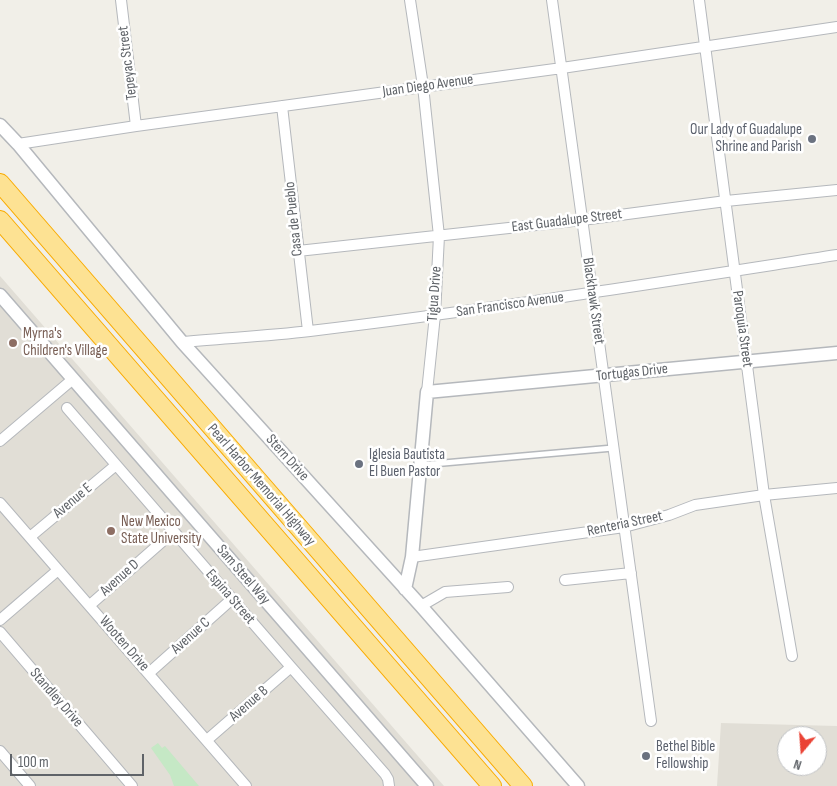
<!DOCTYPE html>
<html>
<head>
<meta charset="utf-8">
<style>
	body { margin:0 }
	#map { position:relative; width:837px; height:786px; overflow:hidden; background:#f1efe8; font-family:"Sofia Sans Condensed",sans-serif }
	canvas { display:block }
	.north { position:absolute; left:777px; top:726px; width:50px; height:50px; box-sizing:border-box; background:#fff; border:1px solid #bfc1c3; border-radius:50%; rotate:198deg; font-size:14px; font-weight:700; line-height:20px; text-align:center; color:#5f6368 }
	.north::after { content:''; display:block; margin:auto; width:18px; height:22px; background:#ea4335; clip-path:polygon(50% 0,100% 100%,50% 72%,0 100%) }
	.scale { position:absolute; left:10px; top:754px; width:134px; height:22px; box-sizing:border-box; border:2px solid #5f6368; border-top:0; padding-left:6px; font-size:15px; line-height:18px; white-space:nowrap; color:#5f6368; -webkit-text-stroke:4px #fff; paint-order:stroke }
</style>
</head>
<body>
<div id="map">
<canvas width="837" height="786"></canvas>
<div class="north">N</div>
<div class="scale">100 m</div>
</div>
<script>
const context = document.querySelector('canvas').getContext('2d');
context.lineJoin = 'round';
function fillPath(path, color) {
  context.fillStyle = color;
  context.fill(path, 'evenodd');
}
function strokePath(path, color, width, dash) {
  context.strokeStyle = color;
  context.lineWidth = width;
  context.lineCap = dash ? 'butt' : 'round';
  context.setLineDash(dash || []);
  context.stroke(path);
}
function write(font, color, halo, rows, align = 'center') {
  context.font = font + ' "Sofia Sans Condensed",sans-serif';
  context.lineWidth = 5;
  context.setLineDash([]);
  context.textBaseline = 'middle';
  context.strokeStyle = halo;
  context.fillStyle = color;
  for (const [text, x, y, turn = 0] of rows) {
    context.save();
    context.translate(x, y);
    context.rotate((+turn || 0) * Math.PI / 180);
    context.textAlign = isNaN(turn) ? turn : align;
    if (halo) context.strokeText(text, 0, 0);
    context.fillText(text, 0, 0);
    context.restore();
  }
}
fillPath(new Path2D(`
	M 0,276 L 444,786 L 0,786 Z
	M 721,723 L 837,726 L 837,786 L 717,786 ZM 787,736 L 817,736 L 817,766 L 787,766 Z`), '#e1ded6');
fillPath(new Path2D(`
	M 158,743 L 162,748 L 165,746 L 199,786 L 174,786 L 170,775 L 151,748 Z`), '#c5e8c5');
const service = new Path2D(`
	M 421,465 L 613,448`);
const minor = new Path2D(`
	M 121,0 L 136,126
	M 410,0 L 423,86 L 439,236 L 435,315 L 427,392
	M 552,0 L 651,721
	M 699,0 L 764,495 L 792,656
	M 282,106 L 308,331
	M 18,144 L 136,126 L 562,68 L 837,27
	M 298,251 L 582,220 L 726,201 L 837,190
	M 182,342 C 225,338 268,336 310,331 C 487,310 662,282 837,255
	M 67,408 L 291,667 L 385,774 L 388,779 L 389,786
	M 0,441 L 73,379
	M 0,503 L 246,786
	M 30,537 L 116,465
	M 412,557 L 624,527 L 669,515 L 695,505 L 764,495 L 837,488
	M 565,580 L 631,573
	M 90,605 L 173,532
	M 421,606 L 445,592 L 508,587
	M 0,620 L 58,570
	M 0,632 L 132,786
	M 149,673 L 232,599
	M 207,740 L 291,667
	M 0,751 L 30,786`);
const tertiary = new Path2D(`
	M 0,125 L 18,144 L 182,342 L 421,606 L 578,786
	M 0,295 L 427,786
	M 405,589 L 412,557 L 427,392 L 837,353`);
const motorway = new Path2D(`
	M 0,183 L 523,786
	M 0,220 L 492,786`);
strokePath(service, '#b5b8bc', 8);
strokePath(minor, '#b5b8bc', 12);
strokePath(tertiary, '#b5b8bc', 15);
strokePath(motorway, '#f9ab00', 20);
strokePath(service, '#fff', 5);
strokePath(minor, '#fff', 10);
strokePath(tertiary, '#fff', 12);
strokePath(motorway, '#fde293', 18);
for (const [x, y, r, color] of [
	[812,139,5,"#6b7280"],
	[13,343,5,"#8d6e63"],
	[359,464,5,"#6b7280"],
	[111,531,5,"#8d6e63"],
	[646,756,5,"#6b7280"]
]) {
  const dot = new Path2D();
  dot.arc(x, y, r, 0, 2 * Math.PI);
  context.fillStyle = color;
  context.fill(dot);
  strokePath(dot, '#fff', 2);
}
write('15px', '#5f6368', '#fff', [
	["Tepeyac Street",128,63,-97],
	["Juan Diego Avenue",428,86,-8],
	["Casa de Pueblo",294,219,-96],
	["East Guadalupe Street",567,221,-7],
	["Tigua Drive",435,294,-86],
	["Blackhawk Street",593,301,82],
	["San Francisco Avenue",510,305,-8],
	["Paroquia Street",742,329,82],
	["Tortugas Drive",632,373,-6],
	["Stern Drive",287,458,48],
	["Pearl Harbor Memorial Highway",261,485,49],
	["Avenue E",73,501,-40],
	["Renteria Street",625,524,-12],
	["Sam Steel Way",243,575,49],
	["Avenue D",120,578,-42],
	["Espina Street",230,597,49],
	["Avenue C",191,636,-42],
	["Wooten Drive",124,644,49],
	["Standley Drive",56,698,49],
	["Avenue B",249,704,-41]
]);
write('15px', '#5b616d', '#fff', [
	["Our Lady of Guadalupe",802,130,"right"],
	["Shrine and Parish",802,147,"right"],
	["Iglesia Bautista",369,455],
	["El Buen Pastor",369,472],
	["Bethel Bible",656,747],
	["Fellowship",656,764]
], 'left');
write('15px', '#785e54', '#fff', [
	["Myrna's",23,334],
	["Children's Village",23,351],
	["New Mexico",121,522],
	["State University",121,539]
], 'left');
</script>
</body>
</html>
